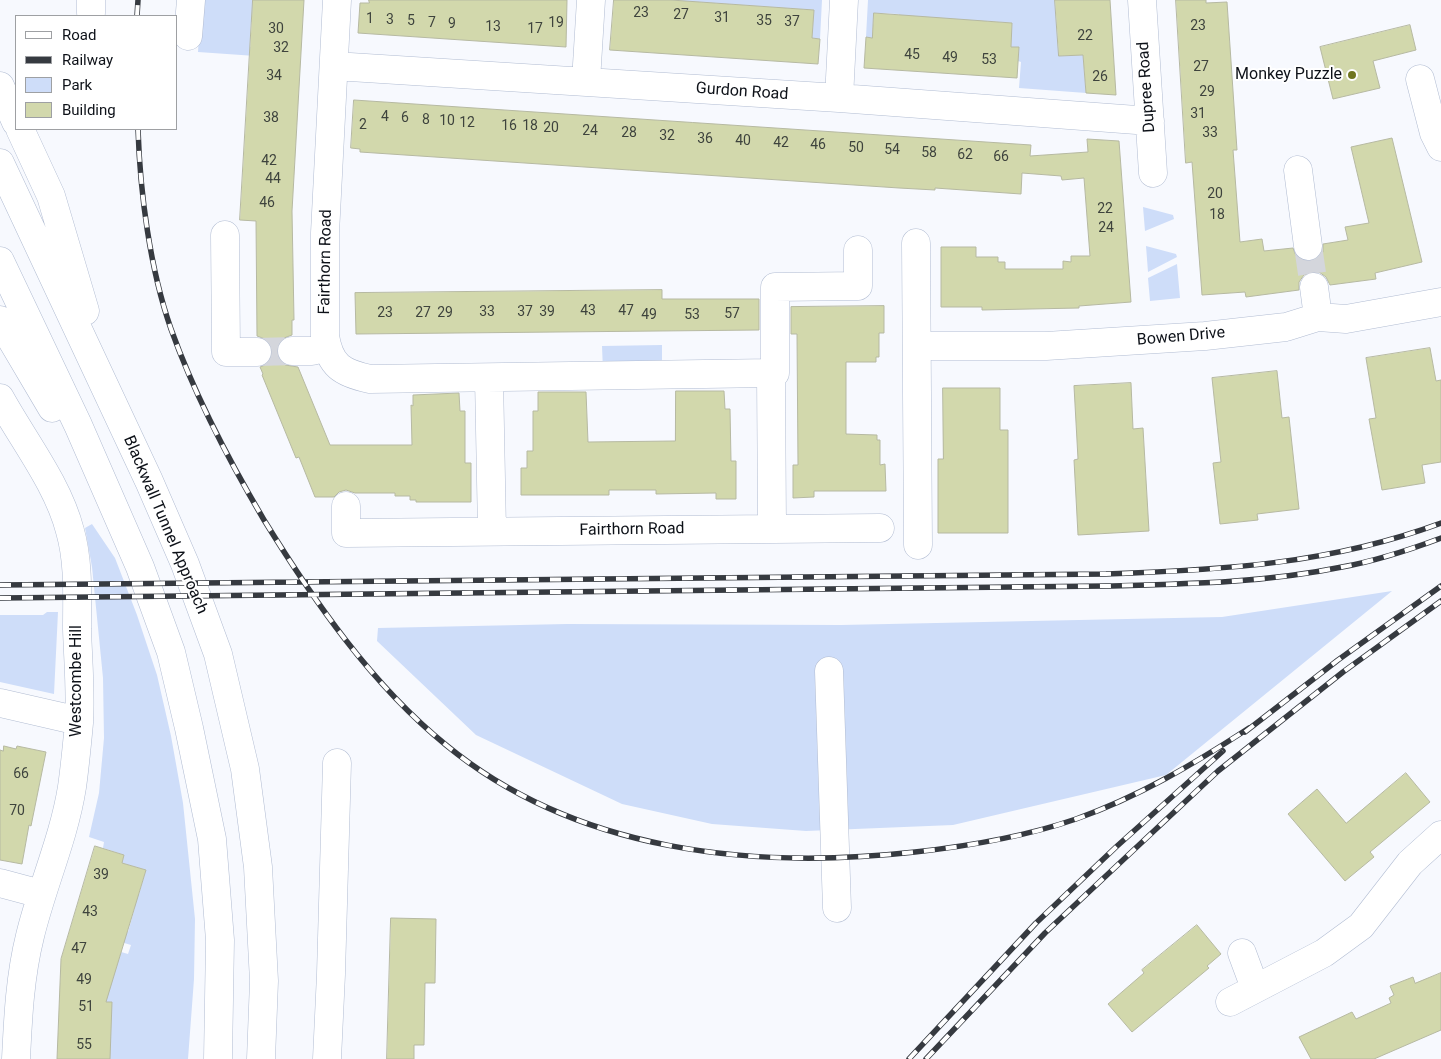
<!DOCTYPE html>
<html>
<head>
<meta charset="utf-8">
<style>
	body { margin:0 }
	#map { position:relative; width:1441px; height:1059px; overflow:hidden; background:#f7f9fe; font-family:Roboto,sans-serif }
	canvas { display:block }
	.legend { position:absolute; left:15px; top:15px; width:162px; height:115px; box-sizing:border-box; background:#fff; border:1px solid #9ea0a3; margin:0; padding:6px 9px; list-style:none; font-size:15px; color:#0d1118 }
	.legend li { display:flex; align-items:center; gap:10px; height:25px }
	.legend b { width:25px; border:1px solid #9ea0a3 }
</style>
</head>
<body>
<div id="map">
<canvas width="1441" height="1059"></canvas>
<ul class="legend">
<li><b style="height:6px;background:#fff"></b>Road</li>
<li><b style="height:6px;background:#363a40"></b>Railway</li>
<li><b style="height:14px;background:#ceddf9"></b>Park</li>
<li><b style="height:14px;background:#d2d8ac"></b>Building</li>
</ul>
</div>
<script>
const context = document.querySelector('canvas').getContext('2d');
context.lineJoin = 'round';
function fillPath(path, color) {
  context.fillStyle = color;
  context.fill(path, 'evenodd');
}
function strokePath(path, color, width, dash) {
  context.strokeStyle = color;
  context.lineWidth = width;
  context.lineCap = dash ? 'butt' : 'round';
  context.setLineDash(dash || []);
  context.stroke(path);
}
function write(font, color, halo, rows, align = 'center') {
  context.font = font + ' Roboto,sans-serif';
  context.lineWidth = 4;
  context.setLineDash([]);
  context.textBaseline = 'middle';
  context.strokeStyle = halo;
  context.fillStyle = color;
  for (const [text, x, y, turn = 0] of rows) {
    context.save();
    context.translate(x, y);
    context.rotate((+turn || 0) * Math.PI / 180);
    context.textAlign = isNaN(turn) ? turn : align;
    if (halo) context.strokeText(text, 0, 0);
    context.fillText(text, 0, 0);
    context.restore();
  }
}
fillPath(new Path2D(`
	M 201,0 L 252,0 L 253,5 L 273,6 L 272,23 L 251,22 L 250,47 L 271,48 L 270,57 L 198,52 Z
	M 669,0 L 822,0 L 820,39 L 812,38 L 814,10 Z
	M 868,0 L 1055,0 L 1059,56 L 1083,55 L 1086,93 L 1019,88 L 1021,62 L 1018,61 L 1019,47 L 1011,47 L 1012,23 L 987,21 L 986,45 L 898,40 L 899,14 L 874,13 L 872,38 L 866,37 Z
	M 1143,207 L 1173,215 L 1174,219 L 1145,231 Z
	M 1146,246 L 1176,254 L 1177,257 L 1148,272 Z
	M 1177,264 L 1180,298 L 1150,301 L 1148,278 Z
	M 662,345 L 662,371 L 603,371 L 602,346 Z
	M 92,524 L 115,558 L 137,615 L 157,675 L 171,736 L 183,803 L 195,919 L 194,979 L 188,1059 L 110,1059 L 89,1001 L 92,961 L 116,968 L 121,952 L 128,954 L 131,945 L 100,936 L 128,932 L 135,907 L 121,903 L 139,894 L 146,870 L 122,863 L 124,855 L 103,848 L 104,842 L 89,837 L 99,793 L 104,738 L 103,678 L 92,567 L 85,528 Z
	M 1392,591 L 1166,775 L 953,825 L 806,831 L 712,824 L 622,804 L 476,735 L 377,641 L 378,628 L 567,624 L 841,625 L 1222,617 Z
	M 47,612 L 58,612 L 54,694 L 0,682 L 0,615 L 43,615 Z`), '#ceddf9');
const building = new Path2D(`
	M 253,0 L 304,0 L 292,211 L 294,320 L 292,320 L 292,335 L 284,338 L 278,344 L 276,351 L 278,358 L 285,365 L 298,367 L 330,445 L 412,445 L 411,405 L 413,406 L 413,395 L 459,393 L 460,411 L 465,411 L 465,463 L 471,463 L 471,502 L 416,502 L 416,500 L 410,500 L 410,496 L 395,496 L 395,493 L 355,493 L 346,490 L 339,492 L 334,497 L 315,497 L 299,457 L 296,458 L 262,375 L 263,374 L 260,367 L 265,365 L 270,360 L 273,352 L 271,345 L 265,339 L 257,336 L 256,221 L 240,220 Z
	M 369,0 L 567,0 L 566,47 L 358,33 L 360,3 L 369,3 Z
	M 614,0 L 671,0 L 814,10 L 812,38 L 820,39 L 818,64 L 610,50 Z
	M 1055,0 L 1110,0 L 1116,95 L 1086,93 L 1083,55 L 1059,56 Z
	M 1176,0 L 1206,0 L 1206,3 L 1227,2 L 1237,150 L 1233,150 L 1240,242 L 1262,239 L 1264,251 L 1293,248 L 1296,256 L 1302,261 L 1310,261 L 1318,258 L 1323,252 L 1323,244 L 1348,240 L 1345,227 L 1369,223 L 1351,147 L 1392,138 L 1422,262 L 1375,273 L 1376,279 L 1330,285 L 1326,277 L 1319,272 L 1312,272 L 1304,275 L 1299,282 L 1299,290 L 1246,297 L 1245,292 L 1202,295 L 1192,162 L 1186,163 Z
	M 874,13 L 1012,23 L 1011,47 L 1019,47 L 1017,78 L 864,68 L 866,37 L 872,38 Z
	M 1410,25 L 1416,50 L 1373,61 L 1380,88 L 1333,99 L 1320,47 Z
	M 354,100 L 1031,145 L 1030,156 L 1088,152 L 1087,139 L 1119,141 L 1131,302 L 1079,306 L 1079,308 L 982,310 L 982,307 L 941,307 L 941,247 L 976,247 L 976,257 L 998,257 L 998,262 L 1005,262 L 1005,269 L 1063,269 L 1063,261 L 1071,262 L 1071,256 L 1090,256 L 1084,178 L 1062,180 L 1061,176 L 1022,173 L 1021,194 L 935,188 L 935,190 L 899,188 L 360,152 L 360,149 L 351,148 Z
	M 662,290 L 662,299 L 759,299 L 759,330 L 356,334 L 355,293 Z
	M 884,306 L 884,333 L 879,333 L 879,357 L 876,357 L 876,362 L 846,362 L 846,434 L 877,435 L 877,440 L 880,440 L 880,465 L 885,464 L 886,491 L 814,491 L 814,497 L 793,498 L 793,465 L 798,465 L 797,334 L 791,334 L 791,307 Z
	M 1430,348 L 1436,381 L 1441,380 L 1441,462 L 1422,465 L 1425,483 L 1382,490 L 1369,419 L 1376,418 L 1366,358 Z
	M 1277,371 L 1282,418 L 1289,417 L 1299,509 L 1257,514 L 1258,520 L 1220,524 L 1213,463 L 1221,462 L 1212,378 Z
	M 1131,383 L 1133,429 L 1143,428 L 1149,531 L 1078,535 L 1074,460 L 1078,459 L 1074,386 Z
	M 943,388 L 1000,388 L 1000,430 L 1008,430 L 1008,533 L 938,533 L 938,459 L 943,459 Z
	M 676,391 L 724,391 L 725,409 L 730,409 L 731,461 L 736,461 L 736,499 L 716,499 L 716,493 L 656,494 L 656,490 L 609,490 L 609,495 L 521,495 L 521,468 L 527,468 L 527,451 L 533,451 L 533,411 L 538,411 L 538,392 L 586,392 L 588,442 L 675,441 Z
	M 4,746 L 16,749 L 17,746 L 46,752 L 31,826 L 29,825 L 22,864 L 0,860 L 0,750 L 3,751 Z
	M 1406,773 L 1430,802 L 1370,852 L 1374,857 L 1345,881 L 1288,814 L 1317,789 L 1346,823 Z
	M 95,846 L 124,855 L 122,863 L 146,870 L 106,1002 L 112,1002 L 110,1059 L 57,1059 L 61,959 Z
	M 391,918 L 436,919 L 435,983 L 425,983 L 424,1045 L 414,1045 L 414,1059 L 387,1059 Z
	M 1197,925 L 1221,954 L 1207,966 L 1209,968 L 1132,1032 L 1108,1004 L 1144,973 L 1142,970 Z
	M 1441,973 L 1441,1030 L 1374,1059 L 1311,1059 L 1299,1037 L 1352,1012 L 1356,1019 L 1391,1003 L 1389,998 L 1394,995 L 1390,986 L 1413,977 L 1415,983 Z`);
fillPath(building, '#d2d8ac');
strokePath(building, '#b6b9a2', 1);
strokePath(new Path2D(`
	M 1308,246 L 1314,287
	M 257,352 L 292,351`), '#d4d6dc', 28, [28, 14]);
const minor = new Path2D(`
	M 337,0 L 325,233 L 325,336 C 330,366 342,373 370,379 L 771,373 L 772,528
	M 1142,0 L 1153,173
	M 91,13 L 91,0
	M 188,36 L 191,0
	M 334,66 L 839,98 L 1150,121
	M 1420,79 L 1434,133 L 1441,147
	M 586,81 L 591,0
	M 839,98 L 844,0
	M 1298,170 L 1308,246
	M 225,235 L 226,352 L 257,352
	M 916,243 L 918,545
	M 1314,287 L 1318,317
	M 917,346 L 1046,346 L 1205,336 L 1286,327 L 1318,317 L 1346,319 L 1441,302
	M 292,351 L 312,351 L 327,347
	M 771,373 L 775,373 L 775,287 L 858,286 L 858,250
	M 489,378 L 492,531
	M 0,398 C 23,440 58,484 70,531 C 79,562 77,596 77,629 C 78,660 81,692 79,723 C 77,744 75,766 72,787 C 64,838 42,886 30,936 C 20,976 18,1017 16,1059
	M 346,506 L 346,533 L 880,528
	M 829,671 L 837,908
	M 0,703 L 79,721
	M 0,883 L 41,894
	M 1242,953 L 1255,988
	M 1230,1002 L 1324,953 L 1361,926 L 1410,863 L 1441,835
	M 327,1059 L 331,974 L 337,763`);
const highway = new Path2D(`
	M 0,86 L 16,122
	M 20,129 L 51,196 L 85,311
	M 0,163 L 149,481 L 185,564 L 218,654 L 245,769 L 258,867 L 264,981 L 261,1059
	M 0,261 L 78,425 L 140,567 L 171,652 L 189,728 L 212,839 L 220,940 L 218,1059
	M 0,320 L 52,408`);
strokePath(minor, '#b1bcd2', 29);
strokePath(highway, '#b1bcd2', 29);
strokePath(minor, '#fff', 28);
strokePath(highway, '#fff', 28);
const rail = new Path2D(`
	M 137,16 L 138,0
	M 138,129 C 140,193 150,269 171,329 C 195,396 228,459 264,520 C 314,601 371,684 446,745 C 576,852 753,870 915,852 C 969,846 1024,837 1076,819 C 1138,797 1194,764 1249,728
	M 0,585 L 1106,574 C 1223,570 1330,564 1441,523
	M 0,598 L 1106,586 C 1185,584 1264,583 1342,567 C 1375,561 1409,550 1441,538
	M 1245,732 L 1338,660 L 1441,586
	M 909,1059 L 1036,923 L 1116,847 L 1223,751
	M 926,1059 L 1045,933 L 1218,771 L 1343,672 L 1441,601`);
strokePath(rail, '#363a40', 5.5);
strokePath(rail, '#fff', 4, [11]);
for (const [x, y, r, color] of [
	[1352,75,5,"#70761f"]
]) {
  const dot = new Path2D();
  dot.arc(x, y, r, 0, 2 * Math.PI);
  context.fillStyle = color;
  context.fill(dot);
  strokePath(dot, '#fff', 2);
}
write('14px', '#3e433d', null, [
	["23",641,13],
	["27",681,15],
	["31",722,18],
	["1",370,19],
	["3",390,20],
	["5",411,21],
	["35",764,21],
	["37",792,22],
	["7",432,23],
	["19",556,23],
	["9",452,24],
	["23",1198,26],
	["13",493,27],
	["30",276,29],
	["17",535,29],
	["22",1085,36],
	["32",281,48],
	["45",912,55],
	["49",950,58],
	["53",989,60],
	["27",1201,67],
	["34",274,76],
	["26",1100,77],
	["29",1207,92],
	["31",1198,114],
	["4",385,117],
	["38",271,118],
	["6",405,118],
	["8",426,120],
	["10",447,121],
	["12",467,123],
	["2",363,125],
	["16",509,126],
	["18",530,126],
	["20",551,128],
	["24",590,131],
	["28",629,133],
	["33",1210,133],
	["32",667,136],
	["36",705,139],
	["40",743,141],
	["42",781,143],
	["46",818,145],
	["50",856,148],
	["54",892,150],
	["58",929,153],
	["62",965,155],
	["66",1001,157],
	["42",269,161],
	["44",273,179],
	["20",1215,194],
	["46",267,203],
	["22",1105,209],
	["18",1217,215],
	["24",1106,228],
	["43",588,311],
	["47",626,311],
	["33",487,312],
	["37",525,312],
	["39",547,312],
	["23",385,313],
	["27",423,313],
	["29",445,313],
	["57",732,314],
	["49",649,315],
	["53",692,315],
	["66",21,774],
	["70",17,811],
	["39",101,875],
	["43",90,912],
	["47",79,949],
	["49",84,980],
	["51",86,1007],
	["55",84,1045]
]);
write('16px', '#0d1118', '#fff', [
	["Monkey Puzzle",1342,75]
], 'right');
write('16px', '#0d1118', '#fff', [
	["Dupree Road",1147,87,-94],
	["Gurdon Road",742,92,4],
	["Fairthorn Road",326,262,-89],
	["Bowen Drive",1181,337,-5],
	["Blackwall Tunnel Approach",165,525,67],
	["Fairthorn Road",632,530,-1],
	["Westcombe Hill",77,681,-90]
]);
</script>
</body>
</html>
